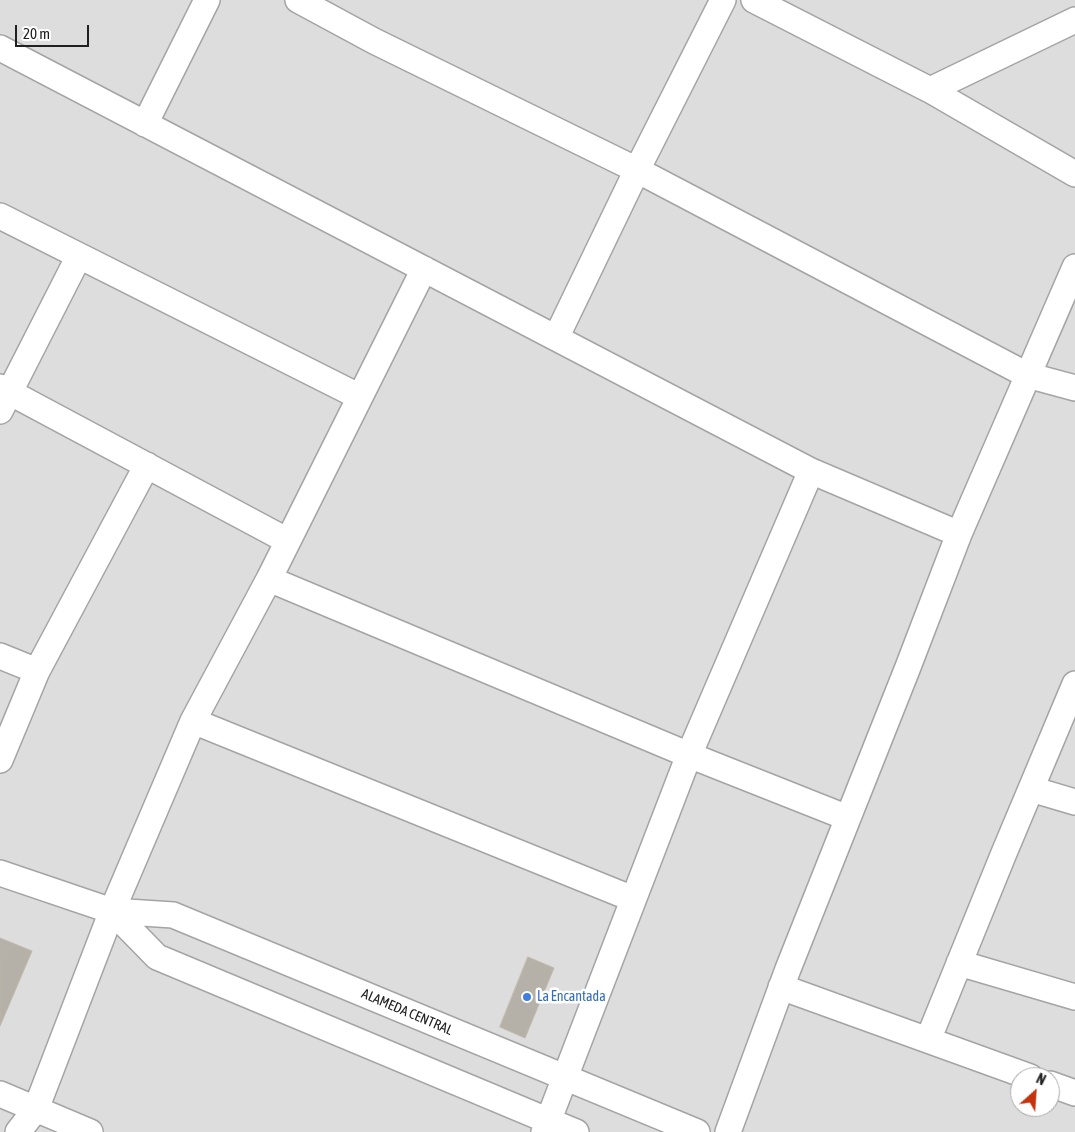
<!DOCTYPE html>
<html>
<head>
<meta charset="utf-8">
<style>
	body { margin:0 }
	#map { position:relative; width:1075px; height:1132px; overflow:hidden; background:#f0efe7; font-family:"Asap Condensed",sans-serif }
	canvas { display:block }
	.north { position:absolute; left:1010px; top:1067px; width:50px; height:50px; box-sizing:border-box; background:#fff; border:1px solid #a6a6a6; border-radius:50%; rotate:26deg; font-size:14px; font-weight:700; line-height:20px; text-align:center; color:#202020 }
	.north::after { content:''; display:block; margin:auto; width:18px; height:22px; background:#c5320b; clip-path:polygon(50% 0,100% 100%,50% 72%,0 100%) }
	.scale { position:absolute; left:15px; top:25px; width:74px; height:22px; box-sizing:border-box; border:2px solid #202020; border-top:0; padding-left:6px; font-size:15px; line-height:18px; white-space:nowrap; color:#202020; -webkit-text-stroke:4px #fff; paint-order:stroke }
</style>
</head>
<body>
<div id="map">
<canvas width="1075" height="1132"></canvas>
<div class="north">N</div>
<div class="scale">20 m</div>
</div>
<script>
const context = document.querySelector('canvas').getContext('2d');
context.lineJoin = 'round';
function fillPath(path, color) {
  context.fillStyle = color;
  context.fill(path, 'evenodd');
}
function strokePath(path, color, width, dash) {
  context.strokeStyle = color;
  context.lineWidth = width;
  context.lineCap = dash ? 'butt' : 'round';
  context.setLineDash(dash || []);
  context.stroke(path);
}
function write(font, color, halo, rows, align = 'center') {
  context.font = font + ' "Asap Condensed",sans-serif';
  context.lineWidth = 5;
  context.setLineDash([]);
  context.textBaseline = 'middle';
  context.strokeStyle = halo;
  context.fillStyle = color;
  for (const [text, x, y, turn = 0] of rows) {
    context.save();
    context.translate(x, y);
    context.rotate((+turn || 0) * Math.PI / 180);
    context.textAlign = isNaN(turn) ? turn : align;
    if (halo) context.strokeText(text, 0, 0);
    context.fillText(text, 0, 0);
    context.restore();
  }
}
fillPath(new Path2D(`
	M 0,0 L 1075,0 L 1075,1132 L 0,1132 ZM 1020,1077 L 1050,1077 L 1050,1107 L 1020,1107 Z`), '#dedddd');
const building = new Path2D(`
	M 0,938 L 32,951 L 0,1026 Z
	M 528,957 L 554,968 L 525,1038 L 500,1027 Z`);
fillPath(building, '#b5b1a9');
strokePath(building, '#c1b9aa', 1);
const minor = new Path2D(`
	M 298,0 L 374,41 L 637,170 L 1027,375 L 1075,388
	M 754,0 L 930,90 L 1075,174
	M 0,48 L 811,471 L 959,534
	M 930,90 L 1075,20
	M 145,124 L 207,0
	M 0,216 L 360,397
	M 556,338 L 637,170 L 723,0
	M 0,387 L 288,541
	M 0,411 L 79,256
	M 269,579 L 689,755 L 848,818
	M 0,656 L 37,671
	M 193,721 L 633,899
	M 0,760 L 37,671 L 147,465
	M 1031,789 L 1075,802
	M 0,873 L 112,911 L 173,915 L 697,1132
	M 112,911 L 157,957 L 549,1121 L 576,1132
	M 959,963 L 1075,997
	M 781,987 L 1030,1077
	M 928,1040 L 1004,853 L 1075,684
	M 1050,1084 L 1075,1093
	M 0,1094 L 90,1132
	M 18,1132 L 36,1109 L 112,911 L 193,721 L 269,579 L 424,269
	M 544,1132 L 689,755 L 811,471
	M 728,1132 L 788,969 L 908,667 L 959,534 L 1075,267`);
strokePath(minor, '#a4a4a4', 28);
strokePath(minor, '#fff', 25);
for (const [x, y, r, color] of [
	[527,997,5,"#3f7fe0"]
]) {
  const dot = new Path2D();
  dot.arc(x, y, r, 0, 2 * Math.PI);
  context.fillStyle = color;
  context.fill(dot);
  strokePath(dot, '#fff', 2);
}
write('14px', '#366cbe', '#fff', [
	["La Encantada",537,997]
], 'left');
write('14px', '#202020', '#fff', [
	["ALAMEDA CENTRAL",407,1012,23]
]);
</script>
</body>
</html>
